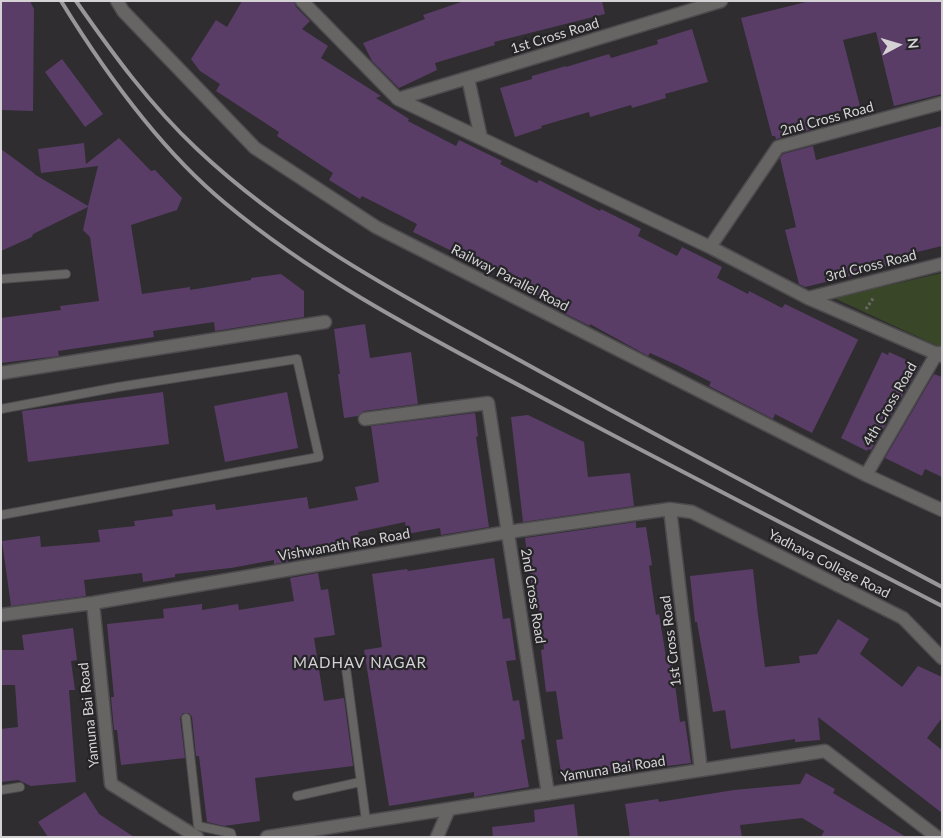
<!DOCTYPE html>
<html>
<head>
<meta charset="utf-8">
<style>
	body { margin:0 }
	#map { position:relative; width:943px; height:838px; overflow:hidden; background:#2f2d30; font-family:Lato,sans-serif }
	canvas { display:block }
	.frame { position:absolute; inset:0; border:2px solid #d4d2d4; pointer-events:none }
	.north { position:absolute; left:873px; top:20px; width:50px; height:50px; -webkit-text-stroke:4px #252427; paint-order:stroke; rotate:84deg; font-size:14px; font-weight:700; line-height:20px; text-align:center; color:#d4d2d4 }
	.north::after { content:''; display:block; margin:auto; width:18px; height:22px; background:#d4d2d4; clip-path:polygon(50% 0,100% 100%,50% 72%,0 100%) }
</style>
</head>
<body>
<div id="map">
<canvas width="943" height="838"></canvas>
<div class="frame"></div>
<div class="north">N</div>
</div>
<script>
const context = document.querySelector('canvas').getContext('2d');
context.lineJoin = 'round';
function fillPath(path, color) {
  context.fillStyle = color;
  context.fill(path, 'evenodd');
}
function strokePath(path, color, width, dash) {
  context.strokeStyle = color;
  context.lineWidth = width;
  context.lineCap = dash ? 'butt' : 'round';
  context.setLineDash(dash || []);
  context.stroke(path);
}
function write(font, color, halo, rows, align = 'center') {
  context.font = font + ' Lato,sans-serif';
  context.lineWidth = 4.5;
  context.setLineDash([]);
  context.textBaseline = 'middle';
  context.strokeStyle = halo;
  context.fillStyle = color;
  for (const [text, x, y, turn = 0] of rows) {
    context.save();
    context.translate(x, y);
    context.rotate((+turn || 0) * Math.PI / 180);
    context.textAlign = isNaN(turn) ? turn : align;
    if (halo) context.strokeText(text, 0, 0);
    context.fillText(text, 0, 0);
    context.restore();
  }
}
fillPath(new Path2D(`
	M 942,273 L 942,348 L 834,298 Z`), '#394628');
fillPath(new Path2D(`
	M 1,1 L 30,1 L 34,9 L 33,111 L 1,110 Z
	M 242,1 L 294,1 L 296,7 L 310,21 L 302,29 L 328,46 L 321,58 L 381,96 L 376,98 L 409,119 L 408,121 L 456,146 L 459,140 L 502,161 L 500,164 L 537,183 L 539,180 L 600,211 L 601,209 L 641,229 L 638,236 L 677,256 L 682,247 L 722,267 L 717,278 L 748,294 L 749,291 L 782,308 L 785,304 L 857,339 L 858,340 L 812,433 L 775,414 L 773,419 L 709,386 L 711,382 L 677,365 L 650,353 L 648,356 L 590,324 L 590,326 L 552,307 L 554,303 L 520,286 L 522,282 L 458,248 L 456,253 L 413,232 L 417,224 L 362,196 L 360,199 L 329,180 L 333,173 L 277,136 L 279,132 L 216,91 L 220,84 L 200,71 L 191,59 L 216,20 L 227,27 Z
	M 464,1 L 602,1 L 605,14 L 494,42 L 495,45 L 435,63 L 437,70 L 399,88 L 372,61 L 363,43 L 425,19 L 423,15 Z
	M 810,1 L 942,1 L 942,94 L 894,106 L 876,32 L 843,40 L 860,106 L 808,119 L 809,130 L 776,139 L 775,136 L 772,136 L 741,18 Z
	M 692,29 L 708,82 L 665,94 L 666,98 L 632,108 L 631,105 L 590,117 L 589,112 L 541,126 L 542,128 L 515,137 L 500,88 L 532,79 L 532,76 L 566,66 L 566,67 L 609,54 L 611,58 L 658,44 L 657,40 Z
	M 62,59 L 103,114 L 85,127 L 45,72 Z
	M 942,126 L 942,246 L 888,259 L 890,265 L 859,274 L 805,287 L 799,284 L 785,230 L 796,227 L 780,158 L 783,154 L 813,146 L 816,160 Z
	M 119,138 L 151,171 L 155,170 L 182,198 L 177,210 L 131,225 L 142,294 L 190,287 L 190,290 L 251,280 L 251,278 L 281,274 L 304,291 L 304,317 L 215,331 L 214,322 L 153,331 L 154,337 L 58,351 L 59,356 L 1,363 L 1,318 L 61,310 L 60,306 L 99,301 L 90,237 L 83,230 L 88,207 L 33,234 L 32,237 L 1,251 L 1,149 L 35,174 L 34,174 L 88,206 L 98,166 L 41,173 L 38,149 L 84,143 L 86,164 Z
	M 365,324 L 370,358 L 411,352 L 418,404 L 364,411 L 358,416 L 344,418 L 338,374 L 340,374 L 334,329 Z
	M 882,352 L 888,355 L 889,352 L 920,366 L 871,450 L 868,449 L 867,451 L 841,438 Z
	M 934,374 L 942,377 L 942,477 L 925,469 L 922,476 L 885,458 Z
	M 163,392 L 169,444 L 28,462 L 22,411 Z
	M 287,392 L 298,448 L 225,462 L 214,406 Z
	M 475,413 L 478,436 L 476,437 L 489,527 L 441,535 L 440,528 L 407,534 L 405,522 L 358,532 L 360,542 L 315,549 L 316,557 L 274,564 L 274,560 L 231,568 L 175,574 L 175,577 L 143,582 L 142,573 L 84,580 L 86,596 L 11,606 L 2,541 L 40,536 L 41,547 L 100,542 L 98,530 L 135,526 L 134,521 L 173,516 L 172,510 L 215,504 L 216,510 L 307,497 L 309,509 L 358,500 L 355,487 L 379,482 L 371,426 Z
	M 528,415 L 584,442 L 588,477 L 630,473 L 634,506 L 523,522 L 511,417 Z
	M 636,522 L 636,528 L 646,527 L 652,565 L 649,566 L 656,615 L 659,614 L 667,663 L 672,662 L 680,722 L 685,721 L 691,763 L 660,767 L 660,764 L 562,779 L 556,740 L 563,739 L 556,691 L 546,692 L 541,650 L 544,649 L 537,595 L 533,596 L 525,538 Z
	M 494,558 L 503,619 L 510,618 L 516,660 L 506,661 L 513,701 L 519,700 L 525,739 L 521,740 L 529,787 L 474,797 L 474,792 L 389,806 L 364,650 L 382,647 L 372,574 L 407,569 L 408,571 Z
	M 753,569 L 758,615 L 765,667 L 800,663 L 799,656 L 817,654 L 838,619 L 869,639 L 860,654 L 902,687 L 918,666 L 942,677 L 942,718 L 927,738 L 942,750 L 942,813 L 818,717 L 820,740 L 795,742 L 795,739 L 731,749 L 725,710 L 713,712 L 697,622 L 695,622 L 690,576 Z
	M 318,573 L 321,590 L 328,589 L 335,635 L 314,638 L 324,701 L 344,698 L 353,766 L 255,778 L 260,821 L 224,826 L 207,822 L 199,756 L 196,756 L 192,717 L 189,713 L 183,713 L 180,718 L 185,758 L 121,765 L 117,730 L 114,730 L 111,697 L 114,697 L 107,624 L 164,618 L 163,609 L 202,604 L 202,610 L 238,604 L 239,610 L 294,601 L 290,578 Z
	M 73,628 L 77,660 L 71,661 L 75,690 L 69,690 L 76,782 L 31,786 L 18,780 L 1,782 L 1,729 L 18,727 L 15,685 L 1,685 L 1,650 L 24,650 L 22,635 Z
	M 806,773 L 835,789 L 833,793 L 906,837 L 821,837 L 824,831 L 802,818 L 740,825 L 742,837 L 630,837 L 625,804 L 658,799 L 659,802 L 734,790 L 800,784 Z
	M 85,792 L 99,814 L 134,837 L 48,837 L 38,822 Z
	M 574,804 L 578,837 L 493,837 L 492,827 L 535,822 L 534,810 Z`), '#593d67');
const service = new Path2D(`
	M 1,279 L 66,274
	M 1,409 L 118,387 L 297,359 L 319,457 L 1,515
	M 346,668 L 366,821
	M 186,718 L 198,826 L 231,833 L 232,837
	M 1,790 L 20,787
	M 297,796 L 360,782`);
const minor = new Path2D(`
	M 117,1 L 123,11 L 255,148 L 376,227 L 866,475 L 942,510
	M 302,1 L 398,99 L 710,247 L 808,298 L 942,356
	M 468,78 L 481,138
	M 398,99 L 721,1
	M 710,247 L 778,147 L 942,103
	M 808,298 L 942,264
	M 1,373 L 325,322
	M 365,419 L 488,403 L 548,794
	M 866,475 L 937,353 L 942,353
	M 670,509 L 701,770
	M 93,603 L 111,784 L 197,837
	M 1,615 L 93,603 L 508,532 L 670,509 L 692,512 L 903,618 L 942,658
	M 267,837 L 825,751 L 937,837
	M 437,837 L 449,809`);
strokePath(service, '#4d4b4e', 10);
strokePath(minor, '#4d4b4e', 15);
strokePath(new Path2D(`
	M 866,309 L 874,297`), '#6a686b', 3, [2.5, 2.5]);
strokePath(service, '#666563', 8);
strokePath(minor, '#666563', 12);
strokePath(new Path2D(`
	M 61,1 C 104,71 162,151 225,203 C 316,279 423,334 526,389 C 664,463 803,534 942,606
	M 76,1 C 113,54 150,105 197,149 C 291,238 408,299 521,361 C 660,438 801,512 942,587`), '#989699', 4);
write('14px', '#d4d2d4', '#252427', [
	["1st Cross Road",555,36,-17],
	["2nd Cross Road",827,119,-15],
	["3rd Cross Road",871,266,-14],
	["Railway Parallel Road",510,278,27],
	["4th Cross Road",890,404,-60],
	["Vishwanath Rao Road",344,545,-10],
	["Yadhava College Road",829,564,27],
	["2nd Cross Road",533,596,81],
	["1st Cross Road",671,641,-97],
	["Yamuna Bai Road",89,715,-96],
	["Yamuna Bai Road",613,769,-9]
]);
context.letterSpacing = '1px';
write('15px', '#d4d2d4', '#252427', [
	["MADHAV NAGAR",360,663]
]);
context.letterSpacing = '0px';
</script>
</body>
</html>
